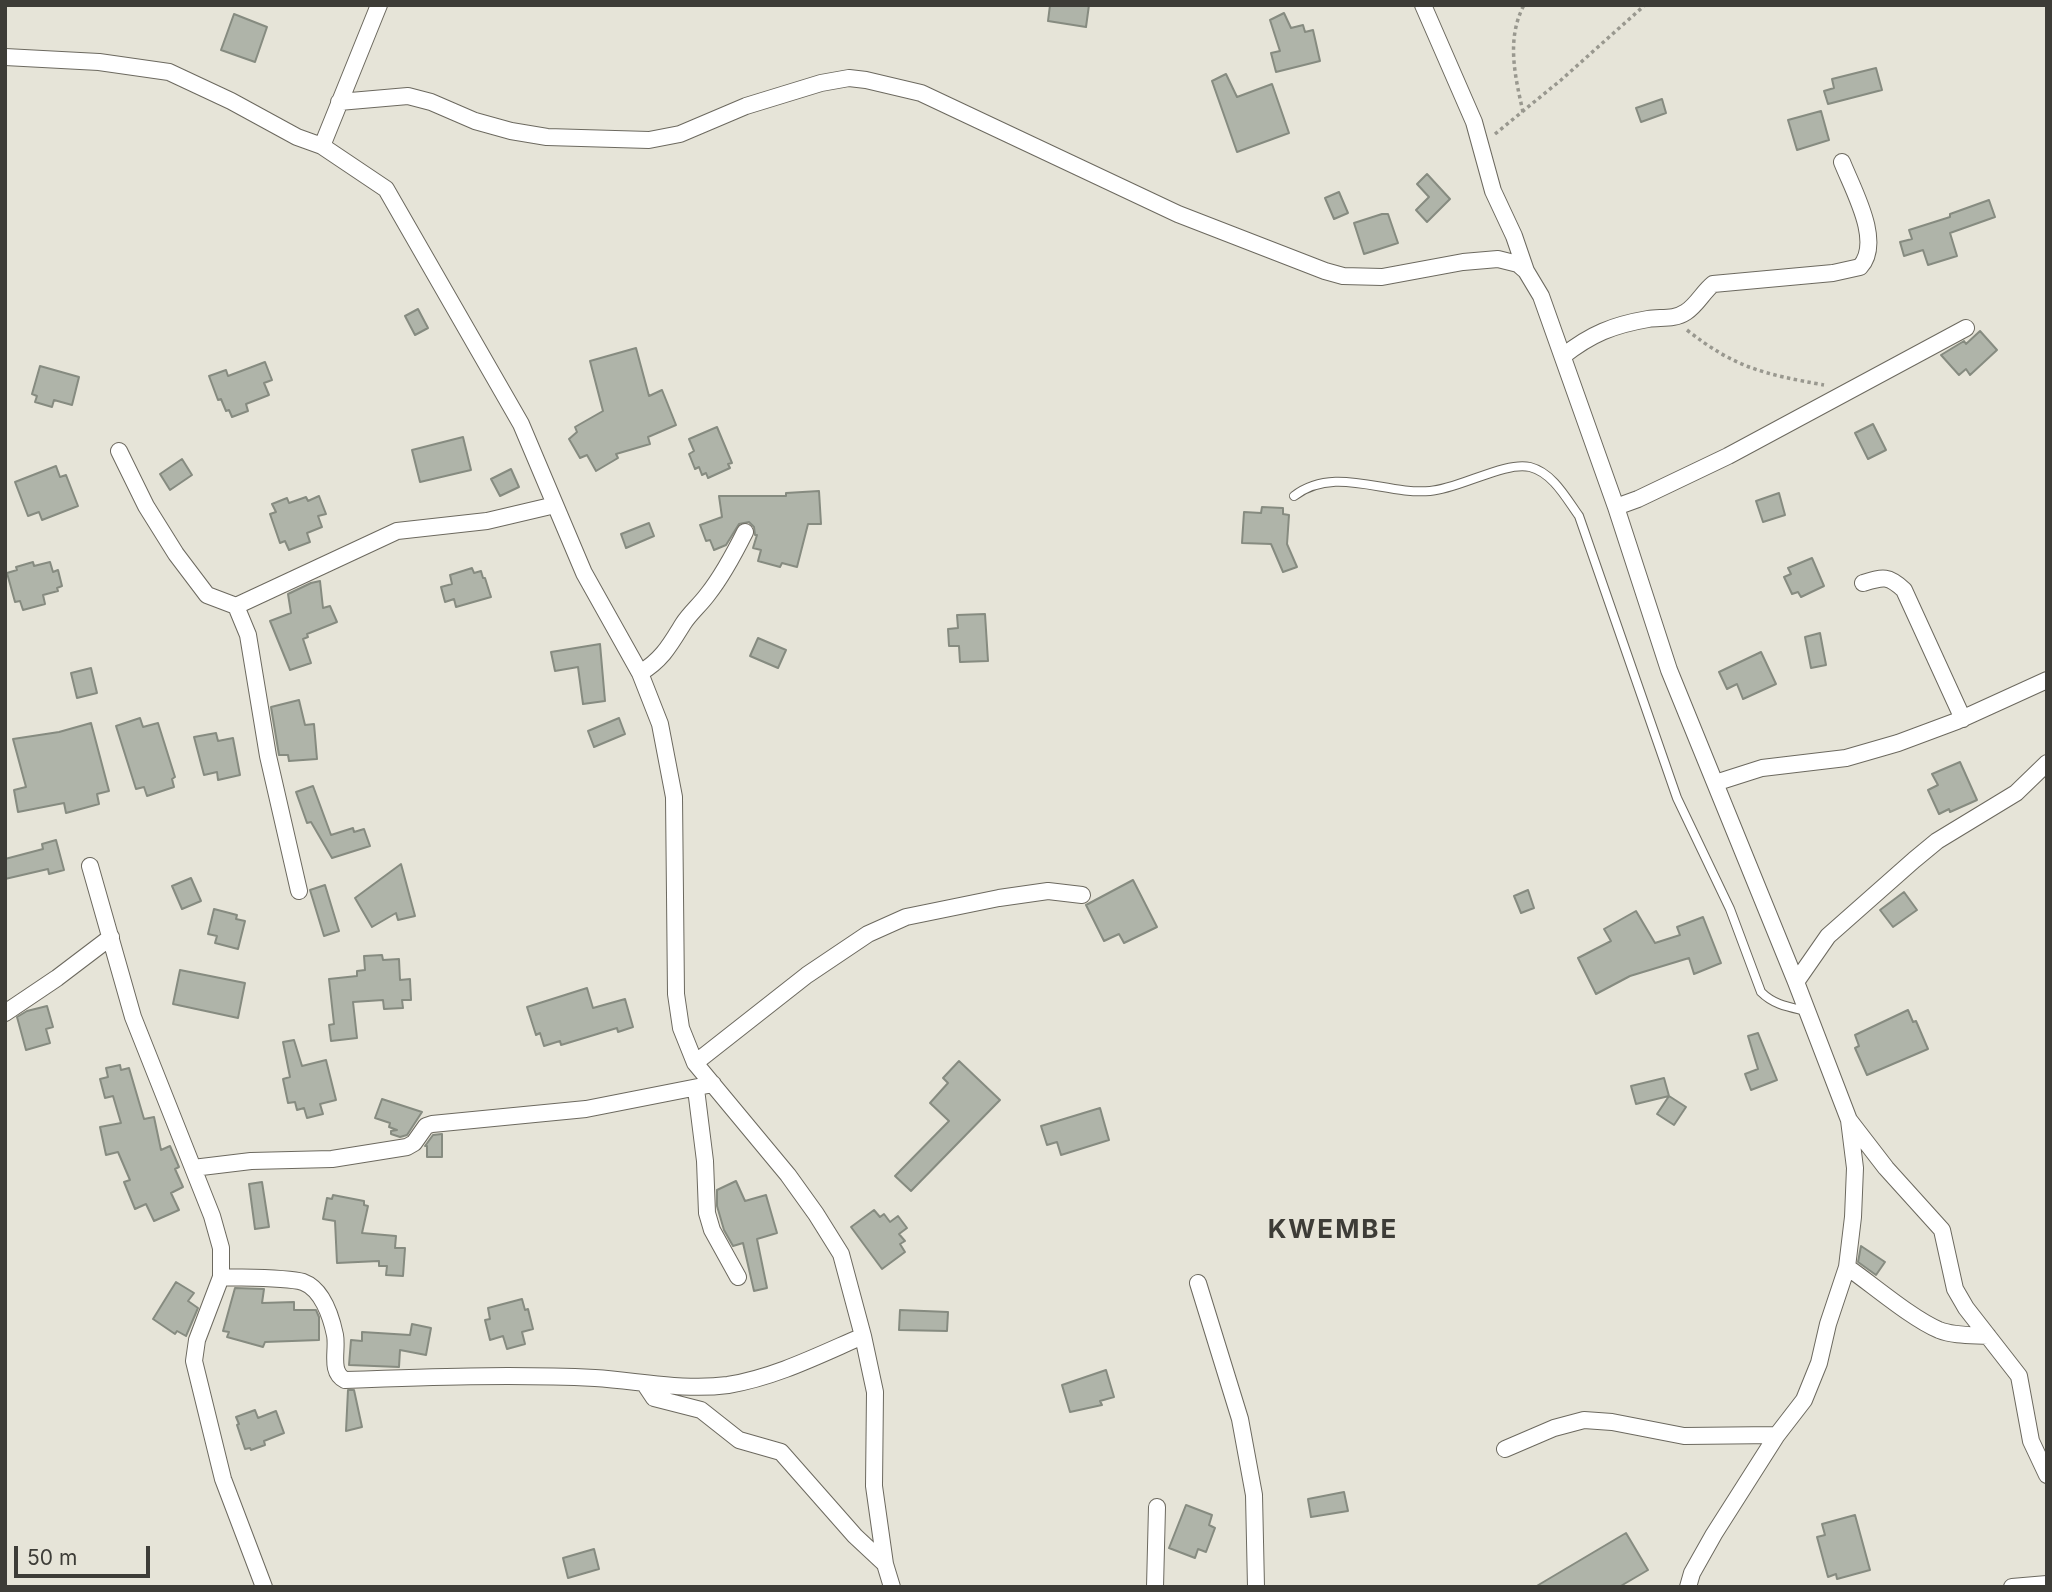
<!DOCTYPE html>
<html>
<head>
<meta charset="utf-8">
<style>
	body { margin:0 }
	#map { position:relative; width:2052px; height:1592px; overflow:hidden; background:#e6e4d8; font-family:Inter,sans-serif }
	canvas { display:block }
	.frame { position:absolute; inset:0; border:7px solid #3d3c37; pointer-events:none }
	.scale { position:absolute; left:14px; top:1546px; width:136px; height:32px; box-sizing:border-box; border:4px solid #3d3c37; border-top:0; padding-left:9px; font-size:21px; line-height:24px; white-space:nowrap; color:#3d3c37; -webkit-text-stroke:5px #e6e4d8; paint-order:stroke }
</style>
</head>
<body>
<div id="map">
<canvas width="2052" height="1592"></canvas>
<div class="frame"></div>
<div class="scale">50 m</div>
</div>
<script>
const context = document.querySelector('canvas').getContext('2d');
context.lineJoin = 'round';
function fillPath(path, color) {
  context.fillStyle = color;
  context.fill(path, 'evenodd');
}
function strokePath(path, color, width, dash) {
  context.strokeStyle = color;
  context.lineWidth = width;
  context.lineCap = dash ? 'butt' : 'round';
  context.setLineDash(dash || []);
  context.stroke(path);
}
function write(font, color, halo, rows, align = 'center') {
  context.font = font + ' Inter,sans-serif';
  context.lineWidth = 5;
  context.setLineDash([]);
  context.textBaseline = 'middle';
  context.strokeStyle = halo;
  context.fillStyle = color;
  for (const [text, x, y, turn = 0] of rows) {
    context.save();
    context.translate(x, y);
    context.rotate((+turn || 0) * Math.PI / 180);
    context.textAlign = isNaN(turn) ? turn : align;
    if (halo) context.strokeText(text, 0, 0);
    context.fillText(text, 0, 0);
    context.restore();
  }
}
const building = new Path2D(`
	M 1050,5 L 1089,5 L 1086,27 L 1048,21 Z
	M 1284,13 L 1291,28 L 1303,25 L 1305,32 L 1313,30 L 1320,61 L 1276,72 L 1271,53 L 1280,51 L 1270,20 Z
	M 234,14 L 267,27 L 255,62 L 221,50 Z
	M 1876,68 L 1882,90 L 1828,104 L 1824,91 L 1834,88 L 1832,79 Z
	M 1226,74 L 1237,97 L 1272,84 L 1289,133 L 1237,152 L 1212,81 Z
	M 1662,99 L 1666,113 L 1641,122 L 1636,108 Z
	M 1821,111 L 1829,140 L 1797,150 L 1788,120 Z
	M 1427,174 L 1450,199 L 1427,222 L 1416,210 L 1429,197 L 1417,184 Z
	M 1339,192 L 1348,213 L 1334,219 L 1325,198 Z
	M 1989,200 L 1995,217 L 1950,233 L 1957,256 L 1928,265 L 1923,250 L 1904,256 L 1900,242 L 1912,239 L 1909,230 L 1950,217 L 1950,214 Z
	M 1382,214 L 1388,214 L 1398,243 L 1364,254 L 1354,223 Z
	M 418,309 L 428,328 L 415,335 L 405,316 Z
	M 1980,331 L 1997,350 L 1970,375 L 1966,369 L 1959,375 L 1941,355 L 1964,341 L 1966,344 Z
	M 636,348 L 649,396 L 662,390 L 676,425 L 648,437 L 650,444 L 616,454 L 618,458 L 596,471 L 587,455 L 580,458 L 569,439 L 577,432 L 575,427 L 603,411 L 590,361 Z
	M 265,362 L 272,380 L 264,383 L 269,395 L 246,404 L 248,411 L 232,417 L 229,410 L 226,411 L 221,399 L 218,400 L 209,376 L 226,370 L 228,376 Z
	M 40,366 L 79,377 L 72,405 L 54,400 L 52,407 L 35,402 L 37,396 L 32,394 Z
	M 1873,424 L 1886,450 L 1868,459 L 1855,433 Z
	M 717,427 L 732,463 L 728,464 L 730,468 L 708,478 L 706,473 L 702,475 L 699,467 L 695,469 L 689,454 L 694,451 L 689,439 Z
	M 463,437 L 471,470 L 420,482 L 412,450 Z
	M 182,459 L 192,475 L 170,490 L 160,474 Z
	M 56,466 L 60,477 L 66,475 L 78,506 L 42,520 L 39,512 L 28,516 L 15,482 Z
	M 511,469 L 519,487 L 500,496 L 491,479 Z
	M 819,491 L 821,524 L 808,524 L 797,567 L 782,563 L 780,567 L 758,561 L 761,550 L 753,548 L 757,535 L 755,535 L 754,527 L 749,522 L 739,524 L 726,545 L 714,550 L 710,540 L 706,541 L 700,525 L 722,517 L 719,496 L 786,496 L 786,493 Z
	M 1779,493 L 1785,515 L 1763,522 L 1756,501 Z
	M 319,496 L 326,514 L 318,516 L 322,527 L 307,533 L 310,542 L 289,550 L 285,541 L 280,543 L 270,514 L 276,512 L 272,504 L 287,498 L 289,503 L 306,497 L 308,501 Z
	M 1262,507 L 1283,508 L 1283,514 L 1289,515 L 1287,544 L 1297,567 L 1283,572 L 1271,544 L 1242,543 L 1244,512 L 1261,513 Z
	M 649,523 L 654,536 L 626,548 L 621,534 Z
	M 1812,558 L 1824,586 L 1801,597 L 1798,592 L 1792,594 L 1784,577 L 1791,574 L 1788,568 Z
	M 33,562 L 34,566 L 50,562 L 53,572 L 58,570 L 62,586 L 57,588 L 58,591 L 43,595 L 45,604 L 23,610 L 20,601 L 15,602 L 7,573 L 17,570 L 16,567 Z
	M 472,568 L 474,573 L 481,571 L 483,578 L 485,578 L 491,597 L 456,607 L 454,599 L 445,602 L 441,587 L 452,584 L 450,575 Z
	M 320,581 L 323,608 L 330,606 L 337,622 L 307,634 L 308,637 L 303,639 L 311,663 L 290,670 L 270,621 L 291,613 L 288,594 L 311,583 Z
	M 985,614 L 988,661 L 960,662 L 959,646 L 949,646 L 948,629 L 958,628 L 957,615 Z
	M 1820,633 L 1826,665 L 1811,668 L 1805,637 Z
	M 758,638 L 786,650 L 778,668 L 750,656 Z
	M 600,644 L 605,701 L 583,704 L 578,667 L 555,671 L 551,652 Z
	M 1761,652 L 1776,684 L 1743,699 L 1737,684 L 1727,689 L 1719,672 Z
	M 91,668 L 97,693 L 77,698 L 71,673 Z
	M 299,700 L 305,725 L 314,724 L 317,759 L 289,761 L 288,755 L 279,755 L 271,707 Z
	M 140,718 L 143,727 L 158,723 L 175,777 L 172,779 L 174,787 L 147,796 L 144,787 L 136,789 L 116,726 Z
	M 619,718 L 625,734 L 594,747 L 588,731 Z
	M 91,723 L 109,791 L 97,794 L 99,804 L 66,813 L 64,803 L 18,812 L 14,790 L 26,787 L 13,739 L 59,732 Z
	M 216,733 L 218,741 L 233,738 L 240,775 L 218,780 L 217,772 L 204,775 L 194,737 Z
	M 1960,762 L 1977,800 L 1950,812 L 1949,809 L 1939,814 L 1928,790 L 1938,785 L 1932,774 Z
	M 313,786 L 331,835 L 353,828 L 354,832 L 364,829 L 370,846 L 332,858 L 311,822 L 307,823 L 296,792 Z
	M 56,840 L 64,870 L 49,874 L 48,869 L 5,879 L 5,859 L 43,849 L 42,844 Z
	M 401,864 L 415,916 L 398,920 L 396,913 L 372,927 L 355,898 Z
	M 191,878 L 201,901 L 182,909 L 172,886 Z
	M 1133,880 L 1157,927 L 1124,943 L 1119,934 L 1104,941 L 1086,905 Z
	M 325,885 L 339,931 L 324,936 L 310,890 Z
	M 1528,890 L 1534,908 L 1521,913 L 1514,896 Z
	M 1904,892 L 1917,910 L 1893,927 L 1880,910 Z
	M 214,909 L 237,915 L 236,919 L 245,921 L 238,949 L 215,943 L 217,936 L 208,934 Z
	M 1636,911 L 1655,943 L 1680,935 L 1677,927 L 1703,917 L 1721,963 L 1694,974 L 1689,958 L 1630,976 L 1596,994 L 1578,958 L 1611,941 L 1604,929 Z
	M 382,955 L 383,960 L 399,959 L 400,980 L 410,979 L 411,1000 L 402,1000 L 403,1008 L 384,1009 L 383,1000 L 353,1002 L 357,1038 L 331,1041 L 329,1025 L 334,1024 L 329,979 L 357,976 L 357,971 L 365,970 L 364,956 Z
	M 180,970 L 245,983 L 238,1018 L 173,1004 Z
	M 587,988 L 593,1008 L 625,999 L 633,1027 L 618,1032 L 617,1028 L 561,1045 L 560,1041 L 544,1046 L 540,1033 L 536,1035 L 527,1007 Z
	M 47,1006 L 53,1027 L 46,1029 L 50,1043 L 26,1050 L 17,1017 L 27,1011 Z
	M 1908,1010 L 1913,1022 L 1916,1021 L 1928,1049 L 1867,1075 L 1855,1048 L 1859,1046 L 1855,1035 Z
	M 1758,1033 L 1777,1080 L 1751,1090 L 1745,1074 L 1758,1069 L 1748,1036 Z
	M 294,1040 L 302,1066 L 326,1060 L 336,1100 L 320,1104 L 323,1114 L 307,1118 L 304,1108 L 297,1110 L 295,1102 L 288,1103 L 283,1079 L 290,1077 L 283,1042 Z
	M 959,1061 L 1000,1100 L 911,1191 L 895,1176 L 949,1121 L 930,1103 L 948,1083 L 943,1078 Z
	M 120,1065 L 121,1070 L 129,1068 L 144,1119 L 154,1117 L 161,1150 L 170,1146 L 179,1167 L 175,1169 L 183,1187 L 171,1193 L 179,1210 L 154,1221 L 146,1204 L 135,1209 L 124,1182 L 130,1180 L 118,1152 L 106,1155 L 100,1127 L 121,1123 L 113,1096 L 105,1098 L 100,1079 L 108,1077 L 106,1068 Z
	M 1664,1078 L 1669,1096 L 1636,1104 L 1631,1086 Z
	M 1669,1096 L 1686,1107 L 1674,1125 L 1657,1114 Z
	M 382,1099 L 422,1112 L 407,1135 L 400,1137 L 391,1134 L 391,1131 L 397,1130 L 389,1127 L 390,1123 L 375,1118 Z
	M 1100,1108 L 1109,1140 L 1061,1155 L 1057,1142 L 1047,1145 L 1041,1126 Z
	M 442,1134 L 442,1157 L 427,1157 L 427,1146 L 425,1146 L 433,1135 Z
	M 736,1181 L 745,1201 L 766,1195 L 777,1233 L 757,1239 L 767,1288 L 754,1291 L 743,1243 L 733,1246 L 724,1230 L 717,1206 L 717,1190 Z
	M 262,1182 L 269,1227 L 255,1229 L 249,1184 Z
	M 333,1195 L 364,1201 L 364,1205 L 368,1206 L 362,1233 L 396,1236 L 395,1248 L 405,1248 L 403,1276 L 386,1275 L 387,1266 L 379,1266 L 379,1261 L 337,1263 L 335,1221 L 323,1219 L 327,1198 L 332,1199 Z
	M 874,1210 L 880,1217 L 884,1214 L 890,1222 L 898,1216 L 907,1228 L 899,1234 L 905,1241 L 900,1244 L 905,1252 L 882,1269 L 851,1227 Z
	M 1861,1246 L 1885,1262 L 1876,1275 L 1858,1262 Z
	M 176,1282 L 194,1293 L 188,1301 L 198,1308 L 186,1336 L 177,1331 L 175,1334 L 153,1319 Z
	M 235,1288 L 264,1289 L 262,1303 L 294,1302 L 294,1310 L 316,1310 L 319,1317 L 319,1340 L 265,1342 L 263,1347 L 227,1337 L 229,1332 L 223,1331 Z
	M 522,1299 L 525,1310 L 528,1309 L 533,1329 L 522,1332 L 525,1344 L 507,1349 L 503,1336 L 490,1340 L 485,1320 L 490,1319 L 488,1308 Z
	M 900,1310 L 948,1312 L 947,1331 L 899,1330 Z
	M 412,1324 L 431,1328 L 426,1355 L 400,1350 L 399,1367 L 349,1365 L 351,1340 L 362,1341 L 362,1332 L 410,1335 Z
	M 1106,1370 L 1114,1397 L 1100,1401 L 1102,1405 L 1070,1412 L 1062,1385 Z
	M 348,1390 L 354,1390 L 362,1427 L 346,1431 Z
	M 255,1410 L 258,1418 L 276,1411 L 284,1433 L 264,1441 L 265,1445 L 251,1450 L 250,1448 L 245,1449 L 237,1425 L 239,1424 L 236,1417 Z
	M 1344,1492 L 1348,1511 L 1311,1517 L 1308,1499 Z
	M 1186,1505 L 1212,1515 L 1209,1525 L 1215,1528 L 1206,1552 L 1198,1549 L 1195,1558 L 1169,1548 Z
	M 1855,1515 L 1870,1570 L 1837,1579 L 1836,1574 L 1828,1577 L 1817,1537 L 1825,1535 L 1822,1524 Z
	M 1626,1533 L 1648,1570 L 1619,1587 L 1535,1587 Z
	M 594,1549 L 599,1569 L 568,1578 L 563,1558 Z`);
fillPath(building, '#afb4a9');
strokePath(building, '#868b80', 2);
const lane = new Path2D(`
	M 1294,496 C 1335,465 1384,495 1430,491 C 1459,489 1505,461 1530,467 C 1553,473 1566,498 1579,516 L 1677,798 L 1730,909 L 1761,992 C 1774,1005 1789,1007 1806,1011`);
const street = new Path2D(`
	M 1423,5 L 1474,122 L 1493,191 L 1514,236 L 1526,271
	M 5,57 L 99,62 L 169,72 L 231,101 L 297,137 L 322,146 L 386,189 L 521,424 L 584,573 L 640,673 L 660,724 L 674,797 L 676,994 L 681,1028 L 695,1063 L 788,1175 L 816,1214 L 841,1254 L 863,1336 L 875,1392 L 874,1486 L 885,1564 L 892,1587
	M 339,102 L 408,96 L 431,102 L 475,121 L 511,131 L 547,137 L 649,140 L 680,134 L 746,106 L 821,83 L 849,78 L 866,80 L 921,93 L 1178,214 L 1325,271 L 1343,276 L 1382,277 L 1463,262 L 1498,259 L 1518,264 L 1526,271 L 1541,296 L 1616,507 L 1669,670 L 1796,982 L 1849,1120 L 1886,1168 L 1942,1230 L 1955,1289 L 1966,1308 L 2019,1376 L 2031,1441 L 2047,1475
	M 322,146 L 379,5
	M 1563,356 C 1591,334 1613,325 1648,319 C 1661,317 1674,320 1686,312 C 1697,305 1703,292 1713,284 L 1833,273 L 1860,267 C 1883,242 1853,190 1842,162
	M 119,451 L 146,506 L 176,554 L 207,595 L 236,606 L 248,635 L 268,756 L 299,891
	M 1616,507 L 1638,499 L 1728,456 L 1966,328
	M 1863,583 C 1883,577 1888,575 1904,590 L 1963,719
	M 236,606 L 397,531 L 487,521 L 555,505
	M 640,673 C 662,660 670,645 683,624 C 690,613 700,605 708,594 C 723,575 734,554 745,532
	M 1715,783 L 1762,768 L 1846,758 L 1898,743 L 1957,721 L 2047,680
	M 90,866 L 133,1017 L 212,1216 L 221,1248 L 221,1277 L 197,1340 L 194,1361 L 223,1479 L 264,1587
	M 1796,982 L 1828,936 L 1914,860 L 1937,841 L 2016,793 L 2047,763
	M 5,1013 L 57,978 L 111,937
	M 695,1063 L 807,975 L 868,934 L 906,917 L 999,898 L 1048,891 L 1082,895
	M 696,1089 L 705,1161 L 707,1213 L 712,1230 L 738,1277
	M 193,1168 L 251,1161 L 332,1159 L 407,1147 L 414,1143 L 426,1126 L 432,1124 L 586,1109 L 713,1084
	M 1847,1267 C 1873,1285 1911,1318 1939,1330 C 1954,1336 1972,1335 1988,1336
	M 221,1277 C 241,1278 286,1277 303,1282 C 322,1289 331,1316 335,1335 C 338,1350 329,1372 345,1380 C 428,1377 512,1374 595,1378 C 640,1381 684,1391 728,1385 C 776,1377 819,1355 863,1336
	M 1198,1283 L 1240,1419 L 1254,1495 L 1256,1587
	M 644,1383 L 654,1398 L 701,1410 L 739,1440 L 781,1452 L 855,1536 L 885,1564
	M 1505,1449 L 1554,1428 L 1584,1420 L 1612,1422 L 1684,1436 L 1777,1435
	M 1155,1587 L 1157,1507
	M 1688,1587 L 1692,1573 L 1714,1534 L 1777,1435 L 1804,1400 L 1819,1363 L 1828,1324 L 1847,1267 L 1853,1217 L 1855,1168 L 1849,1120
	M 2012,1587 L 2047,1584`);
strokePath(lane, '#6c695f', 10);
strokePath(street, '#6c695f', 18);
strokePath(new Path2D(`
	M 1523,112 C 1515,76 1506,39 1524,5
	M 1495,134 L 1561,80 L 1645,5
	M 1687,330 C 1735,368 1764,374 1824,385`), '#99988f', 3.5, [3.5, 3.5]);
strokePath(lane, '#fff', 8);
strokePath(street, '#fff', 16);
context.letterSpacing = '2px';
write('bold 26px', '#3d3c37', '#e6e4d8', [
	["KWEMBE",1333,1230]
]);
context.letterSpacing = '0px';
</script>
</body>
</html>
